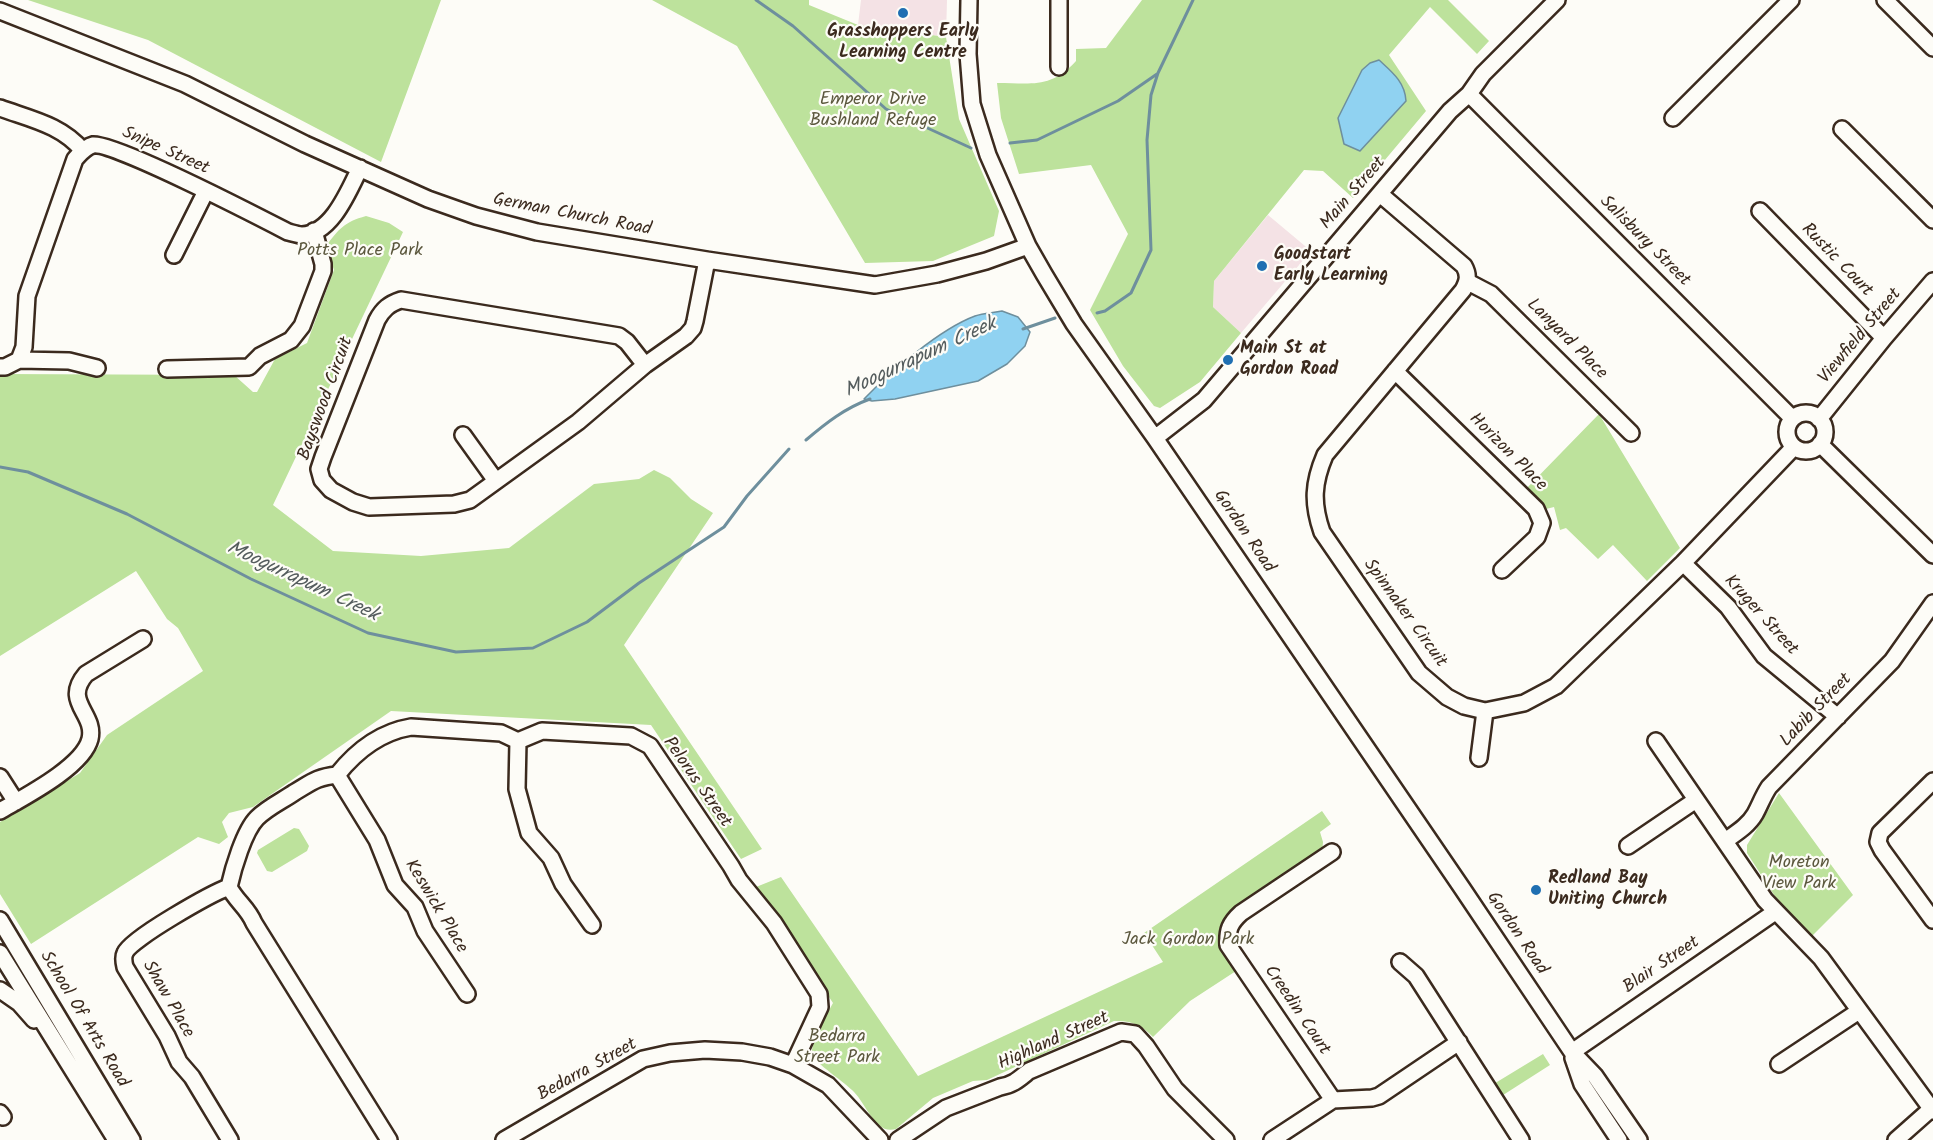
<!DOCTYPE html>
<html>
<head>
<meta charset="utf-8">
<style>
	body { margin:0 }
	canvas { display:block; background:#fdfcf7 }
</style>
</head>
<body>
<canvas width="1933" height="1140"></canvas>
<script>
const context = document.querySelector('canvas').getContext('2d');
context.lineJoin = 'round';
function fillPath(path, color) {
  context.fillStyle = color;
  context.fill(path, 'evenodd');
}
function strokePath(path, color, width, dash) {
  context.strokeStyle = color;
  context.lineWidth = width;
  context.lineCap = dash ? 'butt' : 'round';
  context.setLineDash(dash || []);
  context.stroke(path);
}
function write(font, color, halo, rows, align = 'center') {
  context.font = font + ' Kalam,sans-serif';
  context.lineWidth = 4.5;
  context.setLineDash([]);
  context.textBaseline = 'middle';
  context.strokeStyle = halo;
  context.fillStyle = color;
  for (const [text, x, y, turn = 0] of rows) {
    context.save();
    context.translate(x, y);
    context.rotate((+turn || 0) * Math.PI / 180);
    context.textAlign = isNaN(turn) ? turn : align;
    if (halo) context.strokeText(text, 0, 0);
    context.fillText(text, 0, 0);
    context.restore();
  }
}
fillPath(new Path2D(`
	M 861,0 L 947,0 L 946,37 L 858,25 Z
	M 1268,215 L 1311,251 L 1241,333 L 1213,307 L 1214,281 Z`), '#f4e2e5');
fillPath(new Path2D(`
	M 28,0 L 441,0 L 381,162 L 148,40 Z
	M 652,0 L 809,0 L 809,5 L 858,25 L 946,37 L 959,119 L 999,211 L 994,236 L 933,261 L 865,263 L 737,46 Z
	M 1142,0 L 1448,0 L 1489,41 L 1477,54 L 1430,7 L 1389,55 L 1426,111 L 1353,198 L 1323,171 L 1304,170 L 1214,281 L 1213,307 L 1241,333 L 1200,382 L 1160,408 L 1154,406 L 1123,366 L 1090,310 L 1128,234 L 1091,165 L 1019,174 L 1001,118 L 997,83 C 1031,83 1051,89 1076,61 L 1076,49 L 1106,48 Z
	M 366,216 L 389,223 L 403,232 L 273,505 L 333,551 L 421,556 L 509,548 L 594,484 L 639,479 L 654,470 L 670,478 L 691,499 L 713,513 L 624,645 L 762,849 L 741,859 L 651,725 L 391,711 L 253,807 L 229,813 L 222,822 L 228,837 L 219,844 L 198,837 L 31,944 L 0,894 L 0,822 L 80,773 L 107,735 L 203,671 L 178,628 L 167,619 L 136,571 L 0,656 L 0,374 L 234,375 L 253,392 L 257,392 L 275,359 L 307,343 L 334,270 L 326,246 C 339,229 344,222 366,216 Z
	M 1599,414 L 1680,548 L 1647,581 L 1613,545 L 1598,559 L 1566,528 L 1560,530 L 1554,507 L 1542,510 L 1524,491 Z
	M 1779,793 L 1853,895 L 1812,936 L 1776,898 L 1747,853 L 1747,845 Z
	M 1322,811 L 1331,824 L 1320,832 L 1323,842 L 1322,853 L 1230,912 C 1211,937 1221,948 1236,971 L 1190,1001 L 1153,1037 C 1142,1025 1131,1020 1114,1021 L 987,1080 L 973,1081 L 933,1098 L 896,1129 C 875,1135 867,1105 854,1092 C 847,1084 814,1062 812,1055 C 810,1044 827,1014 833,1003 L 756,887 L 781,877 L 918,1076 L 1163,962 L 1144,933 Z
	M 294,828 L 299,829 L 309,846 L 307,851 L 272,872 L 267,871 L 257,853 L 258,850 Z
	M 1543,1054 L 1550,1065 L 1500,1097 L 1492,1085 Z`), '#bde29c');
const water = new Path2D(`
	M 1379,60 C 1392,72 1405,82 1406,101 L 1360,151 L 1344,144 L 1338,118 L 1362,70 L 1370,63 Z
	M 1002,311 L 1018,317 L 1030,332 L 1025,346 L 1007,364 L 978,381 L 895,399 L 872,401 L 864,399 C 890,372 940,329 975,316 C 984,313 993,313 1002,311 Z`);
fillPath(water, '#90d2f1');
strokePath(water, '#6e8f9d', 1.5);
strokePath(new Path2D(`
	M 756,0 L 793,26 L 886,109 L 971,148
	M 1010,143 L 1037,140 L 1118,101 L 1157,74
	M 1097,313 L 1105,311 L 1131,293 L 1151,250 L 1147,140 L 1151,95 L 1158,73 L 1193,0
	M 1023,329 L 1055,318
	M 806,440 C 826,423 845,408 870,399
	M 0,467 L 28,472 L 127,514 L 251,579 L 368,633 L 456,652 L 533,648 L 587,622 L 639,583 L 724,527 L 747,496 L 789,449`), '#6e8f9d', 3);
const minor = new Path2D(`
	M 969,0 L 968,54 L 972,104 L 988,155 L 1028,246 L 1044,274 L 1074,324 L 1155,438 L 1462,888 L 1572,1052 L 1595,1076 L 1639,1140
	M 1885,0 L 1933,48
	M 0,11 L 185,84 L 305,144 L 428,199 L 476,216 L 537,232 L 707,260 L 875,285 L 937,274 L 986,261 L 1028,246
	M 1059,67 L 1059,0
	M 1469,94 L 1792,418
	M 0,108 C 30,119 62,125 83,151
	M 1673,118 L 1791,0
	M 1842,129 L 1933,220
	M 1380,194 L 1464,266 C 1469,275 1468,281 1463,290 L 1325,455 C 1313,483 1312,503 1322,532 L 1419,673 L 1447,697 L 1464,706 L 1485,711 L 1524,703 L 1556,686 L 1683,563 L 1794,447
	M 1760,211 L 1884,338
	M 174,255 L 206,191
	M 1468,282 L 1491,294 L 1631,433
	M 19,360 L 69,361 L 97,368
	M 645,365 L 627,342 L 619,336 L 401,300 C 389,304 383,309 377,320 L 323,457 L 319,469 L 322,480 L 331,490 L 353,502 L 369,507 L 454,504 L 470,500 L 578,422 L 645,365 L 686,336 L 693,328 L 695,321 L 707,260
	M 0,367 L 5,367 L 19,360 L 24,347 L 27,296 L 75,159 C 80,154 85,147 93,145 C 114,142 259,217 288,232 C 292,233 298,235 302,235 C 332,234 349,190 360,168
	M 167,369 L 249,367 L 260,356 L 291,340 L 302,326 L 323,271 L 323,264 L 314,231
	M 1395,371 L 1536,509 L 1542,523 L 1537,537 L 1502,570
	M1787 432a19 19 0 1 1 38 0a19 19 0 1 1-38 0Z
	M 1819,419 L 1884,338 L 1933,281
	M 463,435 L 496,481
	M 1155,438 L 1204,400 L 1450,111 L 1469,94 L 1483,74 L 1557,0
	M 1820,444 L 1933,555
	M 1683,563 L 1728,607 L 1764,656 L 1838,717
	M 518,741 L 517,789 L 529,833 L 551,858 L 563,884 L 592,925
	M 1656,741 L 1765,900 L 1821,958 L 1933,1111
	M 1479,758 L 1485,711
	M 337,775 L 377,840 L 395,885 L 415,907 L 425,931 L 467,994
	M 0,777 L 16,802
	M 1933,781 L 1880,833 L 1878,842 L 1882,850 L 1933,920
	M 0,811 C 24,797 83,767 90,739 C 96,713 62,702 86,674 L 143,639
	M 1725,841 C 1736,833 1748,826 1755,814 C 1760,805 1763,796 1769,787 L 1892,661 L 1933,603
	M 1628,846 L 1696,800
	M 1332,852 L 1241,913 C 1230,923 1227,930 1228,945 L 1333,1100
	M 229,887 C 212,893 130,939 125,953 C 123,957 124,963 125,967 L 167,1036 L 179,1062 L 192,1077 L 230,1140
	M 0,920 L 132,1140
	M 0,953 L 116,1140
	M 1400,962 L 1416,976 L 1521,1140
	M 0,990 L 19,1003 L 34,1020
	M 1572,1052 L 1775,912
	M 1573,1058 L 1582,1084 L 1619,1140
	M 1779,1064 L 1859,1011
	M 0,1113 L 3,1117
	M 389,1140 L 254,923 C 248,908 236,901 229,887 C 233,869 244,831 257,818 C 268,807 282,801 295,792 C 312,782 317,777 337,775 C 356,751 381,732 411,727 L 501,733 L 518,741 L 542,731 L 631,736 L 650,746 L 731,866 L 739,880 L 774,923 L 819,994 L 820,1007 L 793,1065
	M 504,1140 L 643,1059 L 670,1053 L 705,1050 L 742,1052 L 770,1057 L 793,1065 L 828,1085 L 880,1140
	M 898,1140 L 946,1108 L 1000,1087 C 1013,1085 1019,1079 1029,1071 L 1121,1032 L 1135,1034 L 1146,1046 L 1175,1089 L 1226,1140
	M 1272,1140 L 1333,1100 L 1372,1098 L 1379,1096 L 1459,1042
	M 1896,1140 L 1931,1109`);
strokePath(minor, '#3b2a1e', 20);
strokePath(minor, '#fdfcf7', 15);
for (const [x, y, r, color] of [
	[903,13,6,"#1f6fb2"],
	[1262,266,6,"#1f6fb2"],
	[1228,360,6,"#1f6fb2"],
	[1536,890,6,"#1f6fb2"]
]) {
  const dot = new Path2D();
  dot.arc(x, y, r, 0, 2 * Math.PI);
  context.fillStyle = color;
  context.fill(dot);
  strokePath(dot, '#fdfcf7', 2);
}
write('bold 18px', '#3b2a1e', '#fdfcf7', [
	["Grasshoppers Early",903,33,"center"],
	["Learning Centre",903,54,"center"],
	["Goodstart",1274,256],
	["Early Learning",1274,277],
	["Main St at",1240,350],
	["Gordon Road",1240,371],
	["Redland Bay",1548,880],
	["Uniting Church",1548,901]
], 'left');
write('18px', '#5c583e', '#fdfcf7', [
	["Emperor Drive",873,101],
	["Bushland Refuge",873,122],
	["Potts Place Park",360,252],
	["Moreton",1799,864],
	["View Park",1799,885],
	["Jack Gordon Park",1188,941],
	["Bedarra",837,1038],
	["Street Park",837,1059]
]);
write('18px', '#3b2a1e', '#fdfcf7', [
	["Snipe Street",165,152,24],
	["Main Street",1354,194,-49],
	["German Church Road",572,216,11],
	["Salisbury Street",1644,242,45],
	["Rustic Court",1836,261,46],
	["Viewfield Street",1861,337,-50],
	["Lanyard Place",1566,340,45],
	["Bayswood Circuit",327,399,-70],
	["Horizon Place",1507,453,45],
	["Gordon Road",1243,532,56],
	["Spinnaker Circuit",1404,614,54],
	["Kruger Street",1760,616,48],
	["Labib Street",1817,711,-46],
	["Pelorus Street",696,783,55],
	["Keswick Place",435,907,59],
	["Gordon Road",1516,934,56],
	["Blair Street",1662,966,-34],
	["Shaw Place",167,1000,60],
	["Creedin Court",1296,1011,56],
	["School Of Arts Road",83,1020,59],
	["Highland Street",1054,1042,-24],
	["Bedarra Street",588,1071,-29]
]);
write('italic 20px', '#545c5d', '#fdfcf7', [
	["Moogurrapum Creek",921,359,-25],
	["Moogurrapum Creek",302,583,25]
]);
</script>
</body>
</html>
